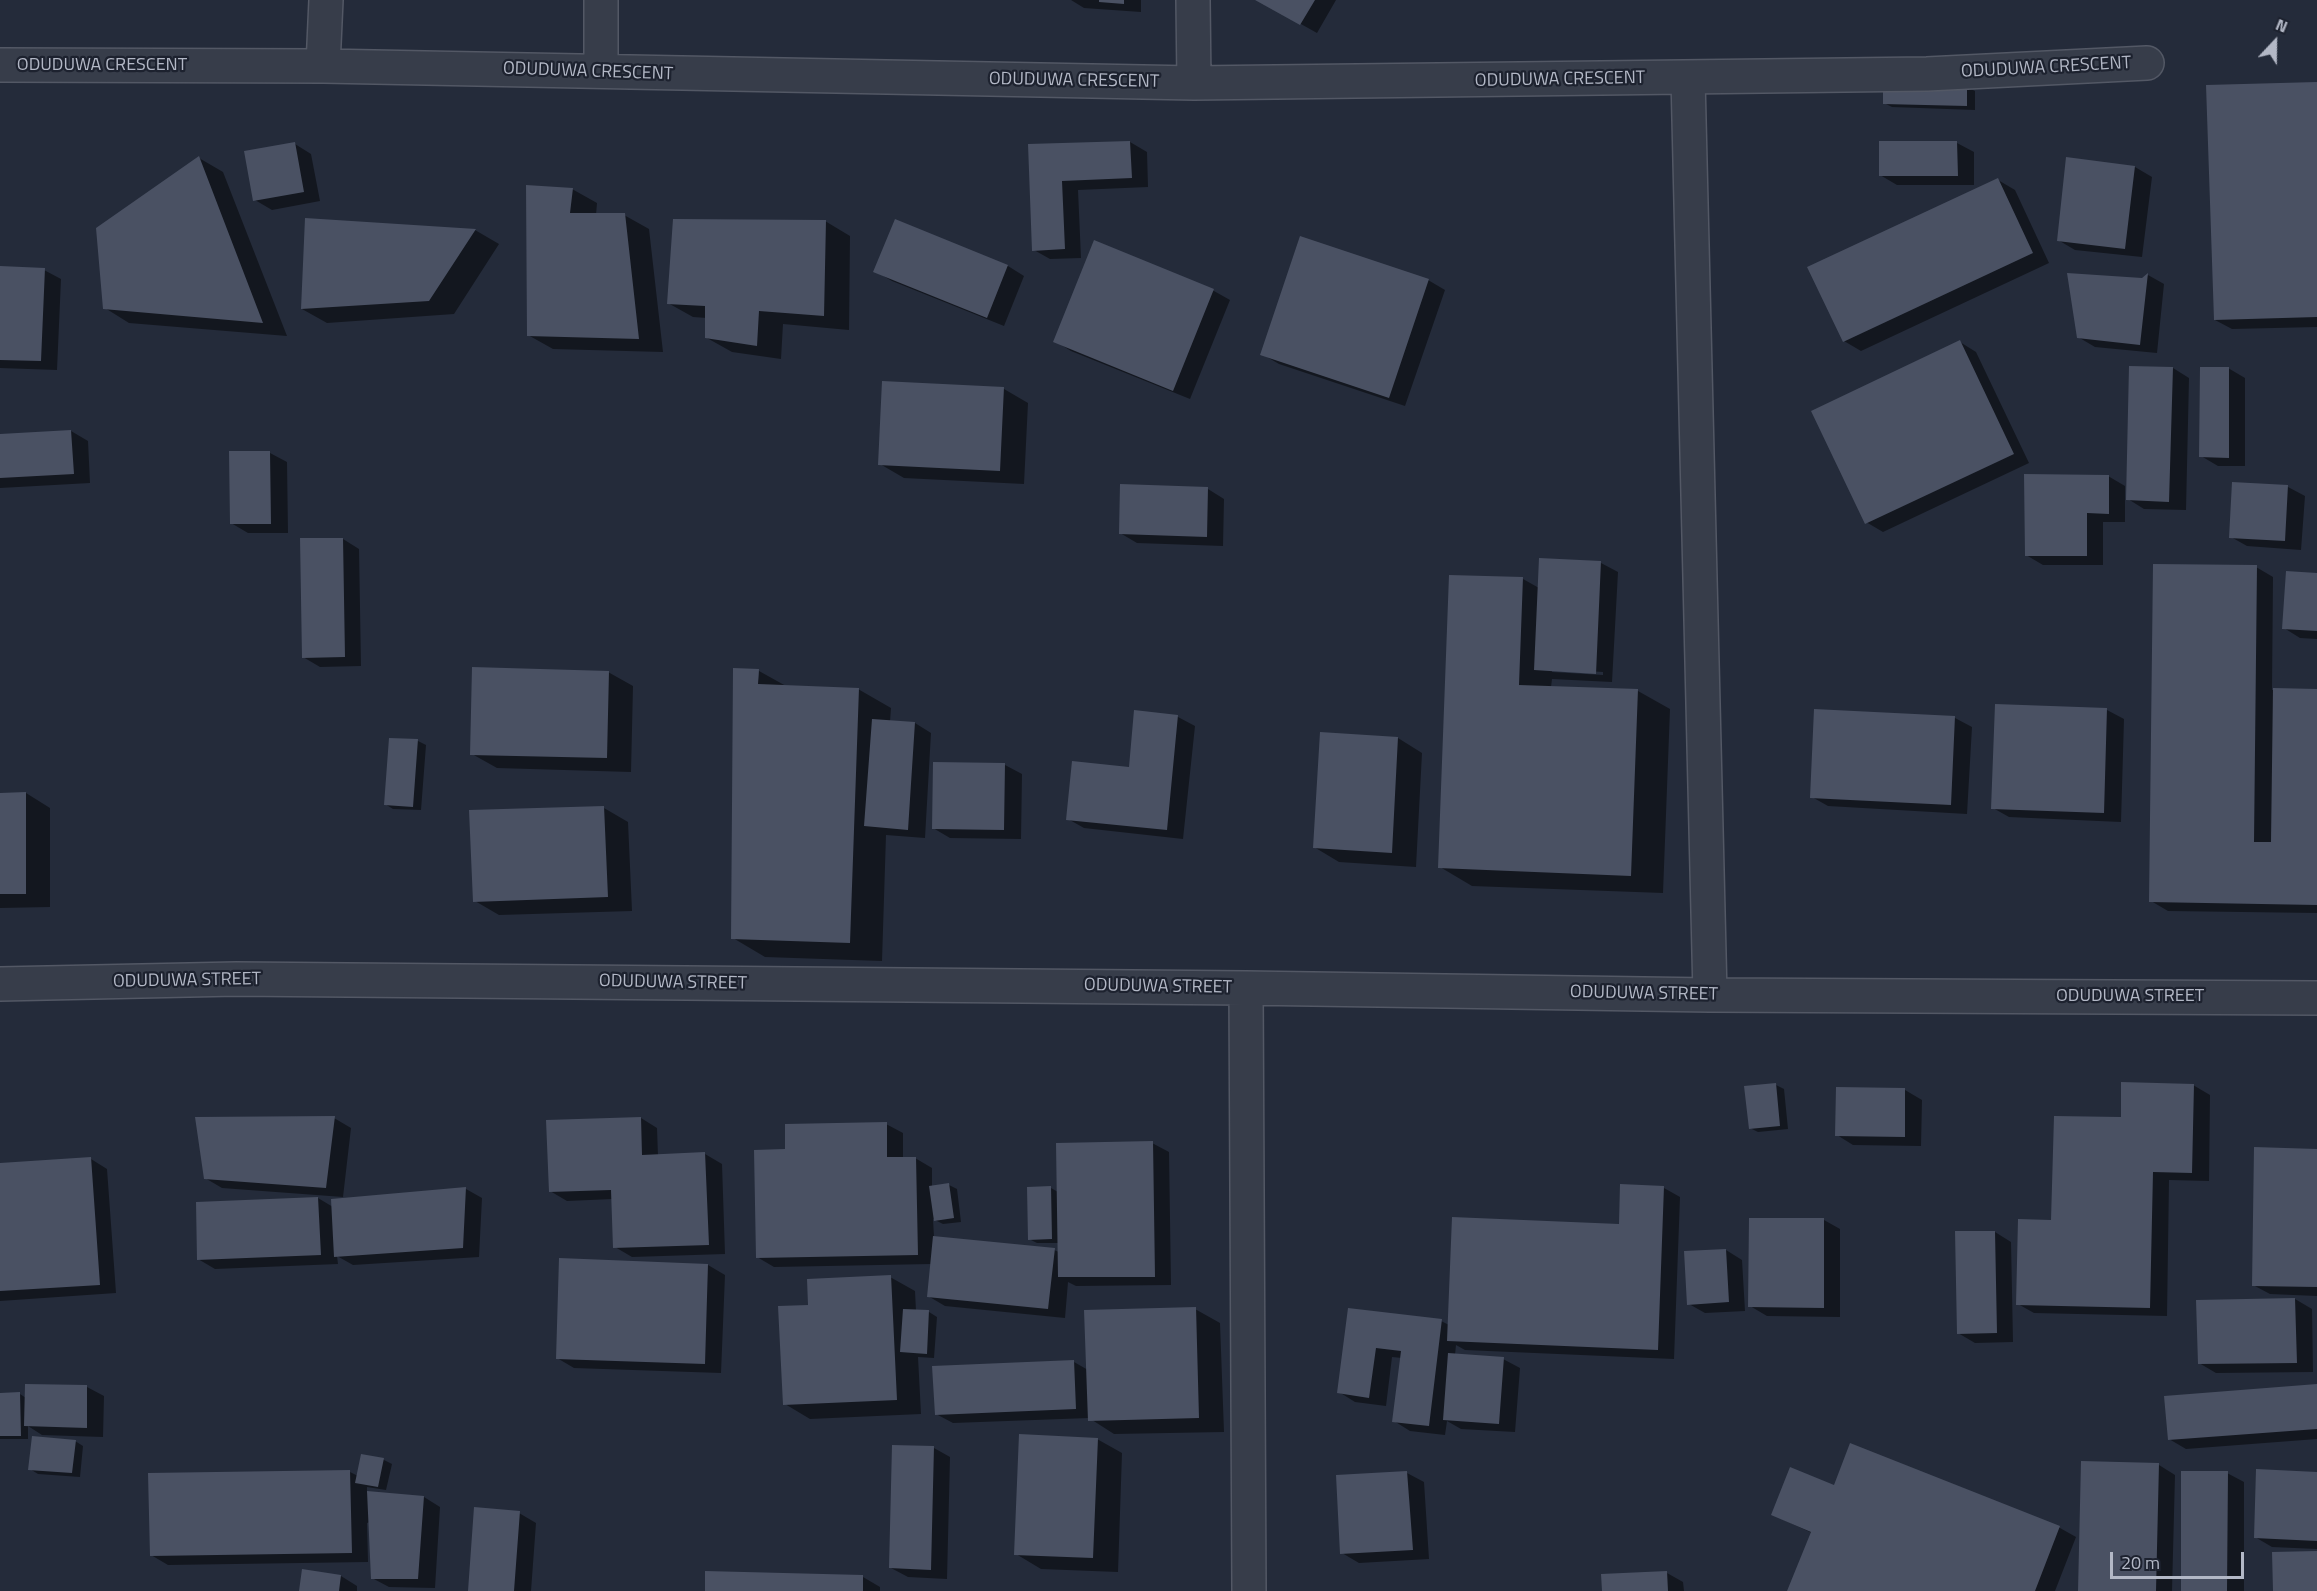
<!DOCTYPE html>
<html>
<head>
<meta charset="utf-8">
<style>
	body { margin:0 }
	#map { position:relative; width:2317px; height:1591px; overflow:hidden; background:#242b3a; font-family:"Titillium Web",sans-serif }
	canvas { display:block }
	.north { position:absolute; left:2245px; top:12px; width:60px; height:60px; -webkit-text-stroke:4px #1d222f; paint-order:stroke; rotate:22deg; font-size:16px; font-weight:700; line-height:24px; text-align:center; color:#b3b8c6 }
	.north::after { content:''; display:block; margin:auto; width:21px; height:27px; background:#b3b8c6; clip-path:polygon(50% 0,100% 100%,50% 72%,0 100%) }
	.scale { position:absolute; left:2110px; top:1552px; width:134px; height:27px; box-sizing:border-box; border:3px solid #b3b8c6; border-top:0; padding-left:8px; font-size:18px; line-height:21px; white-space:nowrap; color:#b3b8c6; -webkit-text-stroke:4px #1d222f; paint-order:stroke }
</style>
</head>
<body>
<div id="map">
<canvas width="2317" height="1591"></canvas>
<div class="north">N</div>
<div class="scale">20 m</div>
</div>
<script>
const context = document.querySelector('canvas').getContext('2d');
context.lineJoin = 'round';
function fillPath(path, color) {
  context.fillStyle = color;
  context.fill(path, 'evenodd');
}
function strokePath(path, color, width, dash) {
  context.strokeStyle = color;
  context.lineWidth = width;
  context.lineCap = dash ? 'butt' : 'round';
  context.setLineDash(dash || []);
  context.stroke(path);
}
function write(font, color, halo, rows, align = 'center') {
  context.font = font + ' "Titillium Web",sans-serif';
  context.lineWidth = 4.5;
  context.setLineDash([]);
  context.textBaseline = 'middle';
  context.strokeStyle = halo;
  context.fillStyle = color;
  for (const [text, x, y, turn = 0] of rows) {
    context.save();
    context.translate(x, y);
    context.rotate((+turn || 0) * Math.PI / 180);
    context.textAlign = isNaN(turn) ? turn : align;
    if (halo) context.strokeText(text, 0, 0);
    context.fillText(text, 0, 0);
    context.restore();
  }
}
fillPath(new Path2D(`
	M 1071,0 L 1141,0 L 1141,12 L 1084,8 Z
	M 1258,0 L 1336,0 L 1317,33 Z
	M 2317,84 L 2317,327 L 2232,329 L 2215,320 Z
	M 1967,87 L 1975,91 L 1975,110 L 1892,107 L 1884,103 Z
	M 1130,142 L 1147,152 L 1148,187 L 1078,190 L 1081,258 L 1050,259 L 1034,250 L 1029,145 Z
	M 1880,143 L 1957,143 L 1974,152 L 1974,185 L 1897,185 L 1880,175 Z
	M 295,144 L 311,154 L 320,201 L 272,210 L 255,200 Z
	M 199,158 L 223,172 L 287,336 L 129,323 L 105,308 Z
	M 2068,159 L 2135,167 L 2152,177 L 2142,257 L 2075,250 L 2058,240 Z
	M 1998,180 L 2015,190 L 2049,263 L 1861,351 L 1844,341 Z
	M 572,189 L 597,203 L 596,215 L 624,215 L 649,229 L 663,352 L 553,349 L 528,335 Z
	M 306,220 L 475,230 L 499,244 L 454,314 L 327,323 L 302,309 Z
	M 825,221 L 850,236 L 849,330 L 783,324 L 781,359 L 732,352 L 707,338 L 707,318 L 693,317 L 668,303 Z
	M 895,221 L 1008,266 L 1024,276 L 1004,326 L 892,281 L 875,271 Z
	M 1095,242 L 1214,291 L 1230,300 L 1190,399 L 1071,351 L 1055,341 Z
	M 0,268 L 44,270 L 61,279 L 57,370 L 0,368 Z
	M 2148,275 L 2164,284 L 2157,353 L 2095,347 L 2078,337 Z
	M 1428,280 L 1445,290 L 1405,406 L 1279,364 L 1262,354 Z
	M 1960,342 L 1976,352 L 2029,463 L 1883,532 L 1866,522 Z
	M 2173,368 L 2189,378 L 2186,510 L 2144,509 L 2128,499 Z
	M 2228,368 L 2245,378 L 2245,466 L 2218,466 L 2201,456 Z
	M 1004,389 L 1028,403 L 1024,484 L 904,478 L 880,464 Z
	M 71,431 L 88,441 L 90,483 L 0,488 L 0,436 Z
	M 231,453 L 270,453 L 287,462 L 288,533 L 248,533 L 231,523 Z
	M 2108,476 L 2125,486 L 2125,522 L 2103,522 L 2103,565 L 2043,565 L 2026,555 Z
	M 2234,483 L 2288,487 L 2305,496 L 2301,550 L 2247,546 L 2231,537 Z
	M 1208,489 L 1224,499 L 1223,546 L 1137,543 L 1120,533 Z
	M 343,539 L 359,549 L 361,666 L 320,667 L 303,657 Z
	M 1540,560 L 1601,563 L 1618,572 L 1612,682 L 1552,679 L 1551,687 L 1638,691 L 1670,709 L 1663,893 L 1472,886 L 1440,867 L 1523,579 L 1539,588 ZM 1552,669 L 1603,672 L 1603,675 L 1552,672 Z
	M 2256,567 L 2273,577 L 2272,690 L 2317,690 L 2317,913 L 2168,911 L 2151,901 Z
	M 2317,575 L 2317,639 L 2300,638 L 2284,628 Z
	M 759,671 L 786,686 L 858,689 L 891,708 L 890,722 L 915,723 L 931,733 L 925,838 L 886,835 L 882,961 L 765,957 L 733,938 Z
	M 608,672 L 633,686 L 631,772 L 497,768 L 472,754 Z
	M 1997,706 L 2107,710 L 2124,719 L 2121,822 L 2009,817 L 1993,808 Z
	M 1815,711 L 1955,718 L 1972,727 L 1967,814 L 1828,806 L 1812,797 Z
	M 1136,712 L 1178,717 L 1195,726 L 1183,839 L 1084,828 L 1068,819 L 1130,768 Z
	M 1398,738 L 1422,753 L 1416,867 L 1339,862 L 1314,847 Z
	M 390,739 L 418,741 L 426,745 L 421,810 L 393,809 L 385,804 Z
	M 1005,765 L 1022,774 L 1021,839 L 950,838 L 933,828 Z
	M 26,793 L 50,808 L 50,907 L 0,908 L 0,795 Z
	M 604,808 L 628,822 L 632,911 L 499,915 L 475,901 Z
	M 1776,1085 L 1784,1089 L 1788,1129 L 1758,1132 L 1750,1128 Z
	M 2193,1085 L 2210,1095 L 2209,1181 L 2169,1180 L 2167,1316 L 2034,1313 L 2018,1304 L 2122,1119 Z
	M 1905,1090 L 1922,1100 L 1921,1146 L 1853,1145 L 1837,1135 Z
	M 334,1118 L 351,1128 L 343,1197 L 222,1188 L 205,1178 Z
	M 641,1118 L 657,1128 L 658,1156 L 705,1154 L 722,1164 L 725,1254 L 632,1257 L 615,1247 L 613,1199 L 567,1201 L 550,1191 Z
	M 886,1124 L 903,1133 L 903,1159 L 915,1158 L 932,1168 L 932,1187 L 949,1185 L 957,1189 L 961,1222 L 943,1224 L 933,1219 L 934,1237 L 1054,1250 L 1059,1252 L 1059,1243 L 1037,1243 L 1029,1239 L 1051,1188 L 1058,1192 L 1152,1143 L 1169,1152 L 1171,1285 L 1076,1286 L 1068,1282 L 1065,1318 L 945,1306 L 928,1296 L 932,1264 L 774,1267 L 757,1257 L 787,1150 Z
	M 2317,1150 L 2317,1296 L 2270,1294 L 2253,1285 Z
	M 91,1159 L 107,1169 L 116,1293 L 0,1301 L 0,1165 Z
	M 1664,1188 L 1680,1197 L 1674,1359 L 1465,1350 L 1456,1345 L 1455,1355 L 1503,1359 L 1520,1368 L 1515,1432 L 1461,1429 L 1447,1421 L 1445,1435 L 1410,1431 L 1394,1421 L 1402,1358 L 1392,1357 L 1386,1406 L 1355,1402 L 1339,1392 L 1349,1309 L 1441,1321 L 1449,1325 L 1620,1226 Z
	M 466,1189 L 482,1198 L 479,1257 L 353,1265 L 337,1256 L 338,1264 L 215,1269 L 198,1259 L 318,1198 L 333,1207 Z
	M 1824,1220 L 1840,1229 L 1840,1317 L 1767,1316 L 1750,1306 Z
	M 1995,1232 L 2011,1242 L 2013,1342 L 1975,1343 L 1958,1333 Z
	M 1726,1250 L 1742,1260 L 1745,1311 L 1705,1313 L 1689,1304 Z
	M 708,1265 L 725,1275 L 721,1373 L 574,1368 L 557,1358 Z
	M 890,1277 L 915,1291 L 916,1311 L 929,1312 L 937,1317 L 934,1358 L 918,1357 L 921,1414 L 810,1419 L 785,1404 L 810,1306 Z
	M 2295,1299 L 2312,1309 L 2313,1372 L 2216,1373 L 2199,1363 Z
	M 1195,1309 L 1220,1323 L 1224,1432 L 1114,1434 L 1089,1418 L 953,1423 L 936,1414 L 1074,1362 L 1088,1370 Z
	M 2317,1386 L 2317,1439 L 2186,1449 L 2169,1439 Z
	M 87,1387 L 104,1396 L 103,1437 L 42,1435 L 28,1426 L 28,1439 L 0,1439 L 0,1394 L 20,1394 L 26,1398 Z
	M 1097,1439 L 1122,1453 L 1118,1572 L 1041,1569 L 1016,1554 Z
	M 75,1441 L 83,1446 L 80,1477 L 38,1474 L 30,1469 Z
	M 1851,1445 L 2060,1528 L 2076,1537 L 2055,1591 L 1789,1591 L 1812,1533 L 1773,1515 L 1834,1487 Z
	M 934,1448 L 950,1457 L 947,1579 L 908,1577 L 891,1568 Z
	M 362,1455 L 384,1460 L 392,1464 L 386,1490 L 367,1487 L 367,1493 L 424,1497 L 440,1507 L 435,1588 L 389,1587 L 372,1578 L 370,1522 L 367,1523 L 368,1562 L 168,1565 L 151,1555 L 350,1472 L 358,1476 Z
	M 2159,1465 L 2175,1475 L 2172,1591 L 2080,1591 Z
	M 1407,1473 L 1424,1482 L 1429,1559 L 1359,1563 L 1342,1553 Z
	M 2227,1473 L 2244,1482 L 2244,1591 L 2182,1591 Z
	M 2317,1473 L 2317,1549 L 2272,1547 L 2255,1537 Z
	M 519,1513 L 536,1523 L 531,1591 L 470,1591 Z
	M 707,1573 L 863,1577 L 880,1587 L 880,1591 L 706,1591 Z
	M 1667,1573 L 1683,1582 L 1684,1591 L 1603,1591 Z
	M 341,1576 L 357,1586 L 357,1591 L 300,1591 Z`), '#0007');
fillPath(new Path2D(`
	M 1099,0 L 1124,0 L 1124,4 L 1099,2 Z
	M 1255,0 L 1315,0 L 1300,25 Z
	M 2317,82 L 2317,317 L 2214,320 L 2206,85 Z
	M 1883,83 L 1967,85 L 1967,106 L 1883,104 Z
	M 1130,141 L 1132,178 L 1062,181 L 1065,249 L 1032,251 L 1028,144 Z
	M 1879,141 L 1957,141 L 1958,176 L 1879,176 Z
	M 295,142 L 304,192 L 253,201 L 244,151 Z
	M 199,156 L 263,323 L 103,309 L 96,228 Z
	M 2066,157 L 2135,166 L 2125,249 L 2057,241 Z
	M 1998,178 L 2033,253 L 1843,342 L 1807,267 Z
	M 526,185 L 573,188 L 570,213 L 625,213 L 639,339 L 527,336 Z
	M 305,218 L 476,229 L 429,301 L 301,309 Z
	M 673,219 L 826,220 L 824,316 L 759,311 L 757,346 L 705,338 L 705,306 L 667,304 Z
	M 895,219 L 1008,265 L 987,318 L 873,272 Z
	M 1300,236 L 1429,279 L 1389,398 L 1260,355 Z
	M 1094,240 L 1214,289 L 1173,391 L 1053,342 Z
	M 0,266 L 45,268 L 41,361 L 0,360 Z
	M 2067,273 L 2142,278 L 2148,273 L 2140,345 L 2077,338 Z
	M 1960,340 L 2014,454 L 1865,524 L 1811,411 Z
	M 2129,366 L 2173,367 L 2169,502 L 2126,500 Z
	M 2200,367 L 2229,367 L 2229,458 L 2199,457 Z
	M 882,381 L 1004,387 L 1000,471 L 878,465 Z
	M 71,430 L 74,474 L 0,478 L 0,434 Z
	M 229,451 L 270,451 L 271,524 L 230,524 Z
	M 2024,474 L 2109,475 L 2109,514 L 2087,513 L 2087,556 L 2025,556 Z
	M 2232,482 L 2288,485 L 2285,541 L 2229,538 Z
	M 1120,484 L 1208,487 L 1207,537 L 1119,534 Z
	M 300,538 L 343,538 L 345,657 L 302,658 Z
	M 1539,558 L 1601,561 L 1596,674 L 1534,670 Z
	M 2153,564 L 2257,565 L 2254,842 L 2271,842 L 2273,688 L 2317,689 L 2317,905 L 2149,902 Z
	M 2286,571 L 2317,573 L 2317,631 L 2282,629 Z
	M 1449,575 L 1523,577 L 1519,685 L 1638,689 L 1631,876 L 1438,868 Z
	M 472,667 L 609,671 L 607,758 L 470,755 Z
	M 733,668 L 759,669 L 758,684 L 859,688 L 850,943 L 731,939 Z
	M 1995,704 L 2107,708 L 2104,813 L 1991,809 Z
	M 1814,709 L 1955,716 L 1951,805 L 1810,798 Z
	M 1134,710 L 1178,715 L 1167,830 L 1066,820 L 1072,761 L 1129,767 Z
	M 872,719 L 915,722 L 908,830 L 864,826 Z
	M 1320,732 L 1398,737 L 1392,853 L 1313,848 Z
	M 389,738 L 418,739 L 413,807 L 384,805 Z
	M 933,762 L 1005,763 L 1004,830 L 932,829 Z
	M 26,792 L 26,894 L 0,894 L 0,793 Z
	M 604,806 L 608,897 L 473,902 L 469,810 Z
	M 2121,1082 L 2194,1084 L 2192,1173 L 2153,1172 L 2150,1308 L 2016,1305 L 2018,1219 L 2051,1220 L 2054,1116 L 2121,1117 Z
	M 1776,1083 L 1780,1126 L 1749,1129 L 1744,1086 Z
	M 1836,1087 L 1905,1088 L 1905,1137 L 1835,1136 Z
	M 335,1116 L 326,1188 L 204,1179 L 195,1117 Z
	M 641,1117 L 642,1155 L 705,1152 L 709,1245 L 613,1248 L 611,1190 L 549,1192 L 546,1120 Z
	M 887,1122 L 887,1157 L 916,1157 L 918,1255 L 756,1258 L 754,1150 L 785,1149 L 785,1124 Z
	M 1153,1141 L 1155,1277 L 1058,1277 L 1056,1143 Z
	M 2254,1147 L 2317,1149 L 2317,1287 L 2252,1286 Z
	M 91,1157 L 100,1285 L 0,1291 L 0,1163 Z
	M 949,1183 L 954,1218 L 934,1221 L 929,1186 Z
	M 1620,1184 L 1664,1186 L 1658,1350 L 1447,1341 L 1452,1217 L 1619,1224 Z
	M 1051,1186 L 1052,1239 L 1028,1240 L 1027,1187 Z
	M 466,1187 L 463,1248 L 334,1257 L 331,1199 Z
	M 318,1197 L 321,1255 L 197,1260 L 196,1202 Z
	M 1749,1218 L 1824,1218 L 1824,1308 L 1748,1307 Z
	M 1955,1231 L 1995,1231 L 1997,1333 L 1957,1334 Z
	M 933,1236 L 1055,1248 L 1048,1309 L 927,1297 Z
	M 1726,1249 L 1729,1302 L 1687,1305 L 1684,1251 Z
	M 559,1258 L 708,1264 L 705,1364 L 556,1359 Z
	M 891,1275 L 897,1400 L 783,1405 L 778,1306 L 808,1305 L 807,1279 Z
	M 2295,1298 L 2297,1363 L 2198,1364 L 2196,1300 Z
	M 1196,1307 L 1199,1418 L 1088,1421 L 1084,1310 Z
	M 1348,1308 L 1442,1319 L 1429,1426 L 1392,1422 L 1401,1351 L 1376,1348 L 1369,1398 L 1337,1393 Z
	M 903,1309 L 929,1310 L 927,1354 L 900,1352 Z
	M 1448,1353 L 1504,1357 L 1499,1424 L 1443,1420 Z
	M 1074,1360 L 1076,1409 L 935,1415 L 932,1366 Z
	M 25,1384 L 87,1385 L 87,1428 L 24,1426 Z
	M 2317,1384 L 2317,1429 L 2168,1440 L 2164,1396 Z
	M 20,1392 L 21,1436 L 0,1436 L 0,1393 Z
	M 1019,1434 L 1098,1438 L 1093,1558 L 1014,1555 Z
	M 32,1436 L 76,1440 L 72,1473 L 28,1470 Z
	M 1850,1443 L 2060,1526 L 2035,1591 L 1787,1591 L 1811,1532 L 1771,1515 L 1790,1467 L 1834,1485 Z
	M 892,1445 L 934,1446 L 931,1570 L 889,1568 Z
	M 361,1454 L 384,1458 L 378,1487 L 355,1483 Z
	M 2081,1461 L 2159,1463 L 2156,1591 L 2078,1591 Z
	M 2256,1469 L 2317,1472 L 2317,1541 L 2254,1538 Z
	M 350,1470 L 352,1553 L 150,1556 L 148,1473 Z
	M 1407,1471 L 1413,1550 L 1340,1554 L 1336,1475 Z
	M 2181,1471 L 2228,1471 L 2227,1591 L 2181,1591 Z
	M 367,1491 L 424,1496 L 418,1579 L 371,1579 Z
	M 474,1507 L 520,1511 L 514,1591 L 468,1591 Z
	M 2317,1551 L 2317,1591 L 2273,1591 L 2272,1552 Z
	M 302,1569 L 341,1575 L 339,1591 L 299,1591 Z
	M 705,1571 L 863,1575 L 863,1591 L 705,1591 Z
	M 1667,1571 L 1668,1591 L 1602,1591 L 1601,1574 Z`), '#4a5163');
const minor = new Path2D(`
	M 601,0 L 601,71
	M 1193,0 L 1194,83
	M 0,65 L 323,66 L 1194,83 L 1927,74 L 2147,63
	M 323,66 L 326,0
	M 1688,78 L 1710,995
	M 0,984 L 236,979 L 1246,988 L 1710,995 L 2317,998
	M 1246,988 L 1249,1591`);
strokePath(minor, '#535865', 36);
strokePath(minor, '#373d4a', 33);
write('18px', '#b3b8c6', '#1d222f', [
	["ODUDUWA CRESCENT",102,66],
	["ODUDUWA CRESCENT",2046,68,-3],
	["ODUDUWA CRESCENT",588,72,2],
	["ODUDUWA CRESCENT",1560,80,-1],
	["ODUDUWA CRESCENT",1074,81,1],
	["ODUDUWA STREET",187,981,-1],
	["ODUDUWA STREET",673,983,1],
	["ODUDUWA STREET",1158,987,1],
	["ODUDUWA STREET",1644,994,1],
	["ODUDUWA STREET",2130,997]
]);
</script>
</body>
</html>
